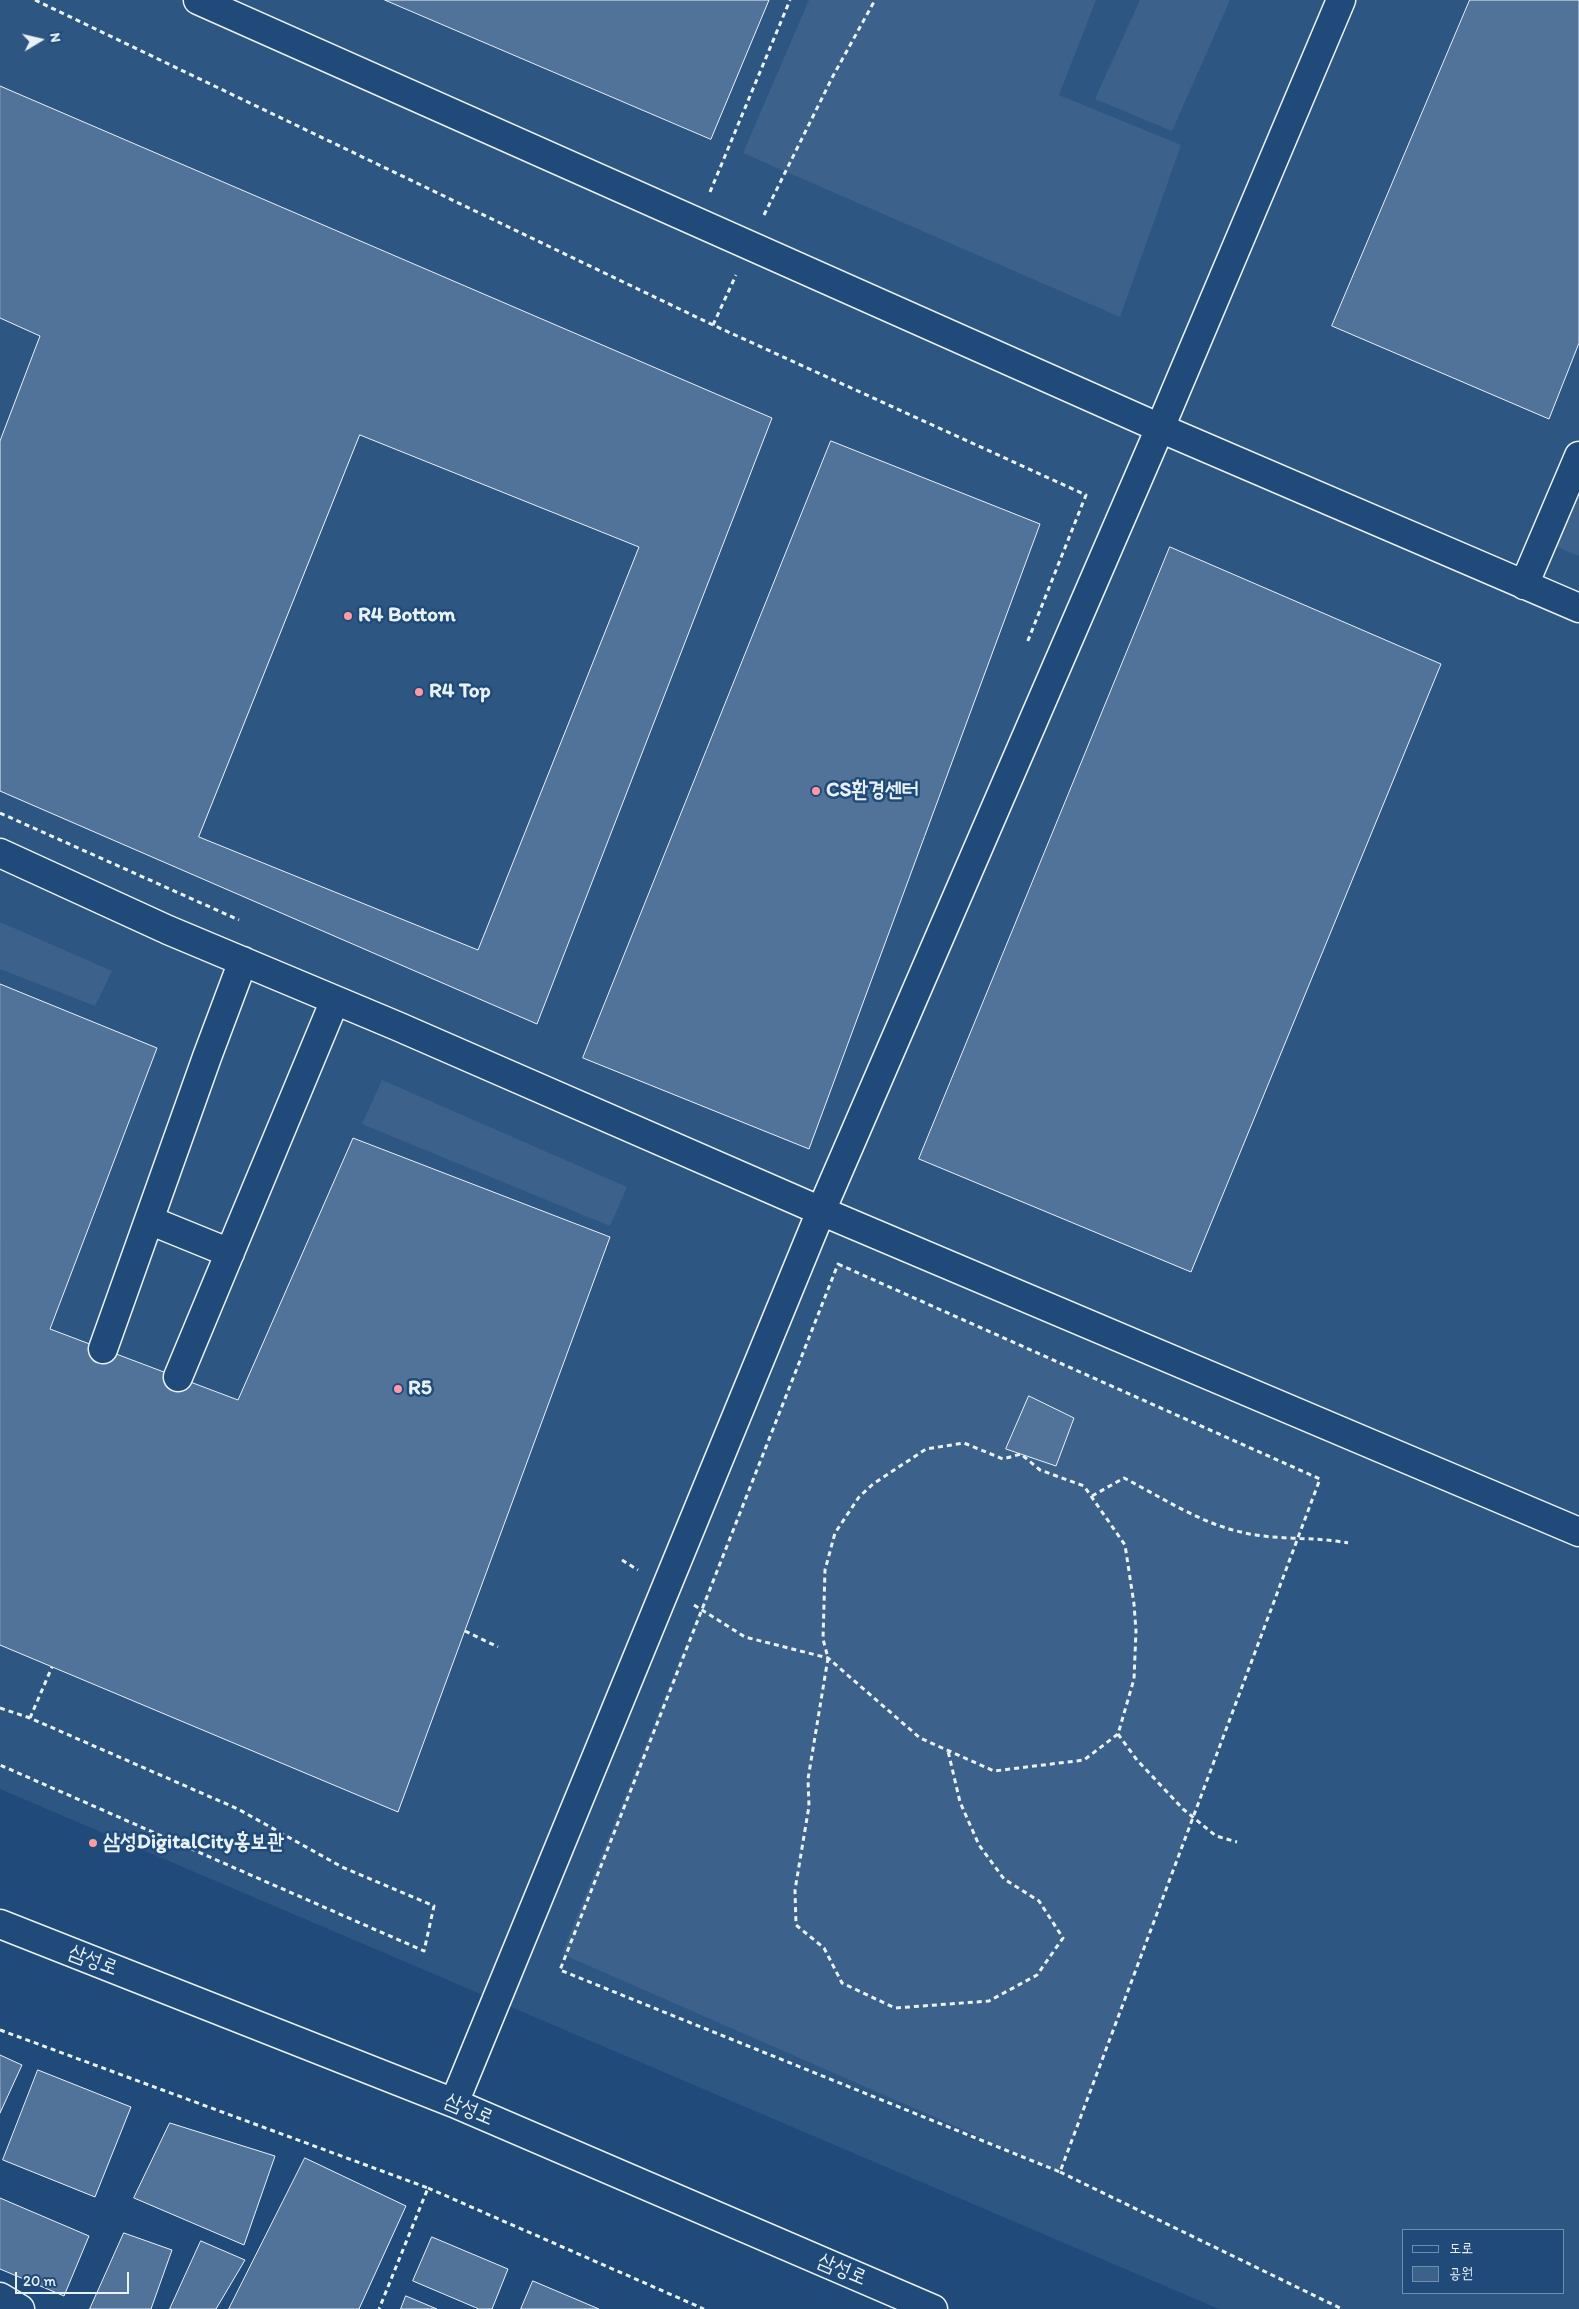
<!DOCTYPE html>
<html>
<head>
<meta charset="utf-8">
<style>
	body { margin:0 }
	#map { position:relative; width:1579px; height:2309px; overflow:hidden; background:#1f4a7a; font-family:Itim,"Poor Story",sans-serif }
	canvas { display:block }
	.legend { position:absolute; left:1402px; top:2229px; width:162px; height:65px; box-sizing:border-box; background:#1f4a7a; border:1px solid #6f8dac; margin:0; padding:6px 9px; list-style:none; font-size:15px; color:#e8f1f8 }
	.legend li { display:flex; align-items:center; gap:10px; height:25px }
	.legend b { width:25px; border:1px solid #6f8dac }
	.north { position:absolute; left:15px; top:15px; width:50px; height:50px; -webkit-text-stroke:4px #1f4a7a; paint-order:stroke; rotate:81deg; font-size:14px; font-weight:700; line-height:20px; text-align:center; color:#e8f1f8 }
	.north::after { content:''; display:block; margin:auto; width:18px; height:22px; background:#e8f1f8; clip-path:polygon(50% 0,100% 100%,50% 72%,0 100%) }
	.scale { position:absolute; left:15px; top:2272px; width:114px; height:22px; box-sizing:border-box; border:2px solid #e8f1f8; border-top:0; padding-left:6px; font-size:15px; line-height:18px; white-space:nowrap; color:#e8f1f8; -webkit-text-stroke:4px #1f4a7a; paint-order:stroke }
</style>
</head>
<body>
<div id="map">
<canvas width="1579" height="2309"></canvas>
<ul class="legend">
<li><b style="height:6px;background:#1f4a7a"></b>도로</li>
<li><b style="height:14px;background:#3c628c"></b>공원</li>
</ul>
<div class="north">N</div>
<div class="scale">20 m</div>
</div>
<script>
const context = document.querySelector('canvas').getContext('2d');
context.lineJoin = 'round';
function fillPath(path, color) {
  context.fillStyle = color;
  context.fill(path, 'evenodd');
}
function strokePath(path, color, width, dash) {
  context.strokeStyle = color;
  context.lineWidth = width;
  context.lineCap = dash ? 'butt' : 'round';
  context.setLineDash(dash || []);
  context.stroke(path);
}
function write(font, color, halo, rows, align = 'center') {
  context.font = font + ' Itim,"Poor Story",sans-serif';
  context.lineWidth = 5;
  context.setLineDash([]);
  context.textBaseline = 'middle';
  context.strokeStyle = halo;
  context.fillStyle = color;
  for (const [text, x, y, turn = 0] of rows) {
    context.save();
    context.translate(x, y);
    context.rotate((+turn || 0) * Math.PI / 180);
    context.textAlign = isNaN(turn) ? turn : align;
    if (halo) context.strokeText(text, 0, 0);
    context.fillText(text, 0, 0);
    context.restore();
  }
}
fillPath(new Path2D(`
	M 0,0 L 1579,0 L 1579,2309 L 1219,2309 L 0,1789 ZM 1403,2230 L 1563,2230 L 1563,2293 L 1403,2293 Z`), '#2e5683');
fillPath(new Path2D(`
	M 809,0 L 1096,0 L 1059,95 L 1181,145 L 1120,317 L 743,153 Z
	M 1140,0 L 1230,0 L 1172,131 L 1095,99 Z
	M 1579,466 L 1579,556 L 1546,542 Z
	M 0,922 L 112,971 L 95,1006 L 0,969 Z
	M 382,1080 L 627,1187 L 610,1226 L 362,1124 Z
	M 838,1264 L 1320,1479 L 1060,2172 L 562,1954 Z`), '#3c628c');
const building = new Path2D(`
	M 385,0 L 769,0 L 711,139 Z
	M 1470,0 L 1579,0 L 1579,343 L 1549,419 L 1332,326 Z
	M 0,86 L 772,418 L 537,1024 L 0,791 L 0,441 L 40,336 L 0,318 Z
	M 360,435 L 639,547 L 478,950 L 199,837 Z
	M 831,441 L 1040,524 L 809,1149 L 583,1058 Z
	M 1170,547 L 1441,664 L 1191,1272 L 919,1159 Z
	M 0,984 L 157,1048 L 50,1329 L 238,1400 L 353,1138 L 610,1237 L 398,1812 L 0,1645 Z
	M 1029,1396 L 1074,1418 L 1056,1466 L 1006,1449 Z
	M 0,2055 L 22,2065 L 0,2113 Z
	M 38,2070 L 131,2107 L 95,2197 L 3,2160 Z
	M 170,2123 L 275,2156 L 244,2245 L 134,2198 Z
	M 305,2158 L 406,2206 L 359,2309 L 229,2309 Z
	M 0,2198 L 89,2236 L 64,2296 L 0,2269 Z
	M 124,2233 L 172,2250 L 151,2309 L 90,2309 Z
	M 432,2237 L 508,2269 L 492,2309 L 479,2309 L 413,2281 Z
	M 201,2241 L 245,2260 L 216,2309 L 170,2309 Z
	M 533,2281 L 599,2309 L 521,2309 Z
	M 406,2296 L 437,2309 L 401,2309 Z`);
fillPath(building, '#517399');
strokePath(building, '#e8f1f8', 1);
const minor = new Path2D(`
	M 198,0 L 1160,428 L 1579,608
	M 1524,585 L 1579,456
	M 0,853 L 168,930 L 397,1026 L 821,1211 L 1579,1532
	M 149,1220 L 230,1253
	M 103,1349 L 207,1057 L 243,961
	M 178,1377 L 335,1000
	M 0,1924 L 454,2103 L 933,2309
	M 454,2103 L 821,1211 L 1160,428 L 1341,0
	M 0,2297 L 20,2309`);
strokePath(minor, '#e8f1f8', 31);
strokePath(new Path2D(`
	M 35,0 L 713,325 L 1086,495 L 1027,643
	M 710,192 L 790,0
	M 764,215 L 833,76 L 875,0
	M 713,325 L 736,275
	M 0,813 L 239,920
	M 838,1264 L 1320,1479 L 1060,2172 L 560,1970 Z
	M 1092,1496 L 1124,1478 C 1161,1497 1200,1523 1241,1532 C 1276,1541 1313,1536 1348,1543
	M 622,1560 L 638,1570
	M 694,1605 L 745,1637 L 828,1658 L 920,1738 L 994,1771 L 1084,1760 L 1118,1734 L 1134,1679 L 1136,1631 L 1134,1604 L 1125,1545 L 1084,1486 L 1040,1470 L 1021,1454 L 1003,1459 L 964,1443 L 926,1449 L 873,1484 L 859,1497 L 835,1533 L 825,1570 L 823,1639 L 828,1658 L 808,1779 L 809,1806 L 795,1890 L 796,1925 L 824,1948 L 842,1983 L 895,2008 L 989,2001 L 1037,1975 L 1063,1938 L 1039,1901 L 1004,1879 L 979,1845 L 960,1802 L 948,1751
	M 465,1631 L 498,1647
	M 0,1708 L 30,1718 L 238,1809 L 342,1867 L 434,1906 L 424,1951 L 0,1765
	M 30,1718 L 52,1667
	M 1118,1734 L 1137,1760 L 1183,1809 L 1216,1836 L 1237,1842
	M 0,2030 L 428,2188 L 379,2309
	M 1060,2172 L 1342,2309
	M 428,2188 L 704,2309`), '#e8f1f8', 3, [5, 4]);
strokePath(minor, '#1f4a7a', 28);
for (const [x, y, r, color] of [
	[348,616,5,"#ff9aa2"],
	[419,692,5,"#ff9aa2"],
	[816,791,5,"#ff9aa2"],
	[398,1389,5,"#ff9aa2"],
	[93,1843,5,"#ff9aa2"]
]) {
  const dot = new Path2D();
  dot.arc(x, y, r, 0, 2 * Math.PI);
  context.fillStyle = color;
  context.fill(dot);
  strokePath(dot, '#1f4a7a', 2);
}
write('bold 21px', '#e8f1f8', '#1f4a7a', [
	["R4 Bottom",358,616],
	["R4 Top",429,692],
	["CS환경센터",826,791],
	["R5",408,1389],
	["삼성DigitalCity홍보관",103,1843]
], 'left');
write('21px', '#e8f1f8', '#1f4a7a', [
	["삼성로",93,1961,21],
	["삼성로",469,2110,23],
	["삼성로",842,2270,23]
]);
</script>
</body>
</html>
